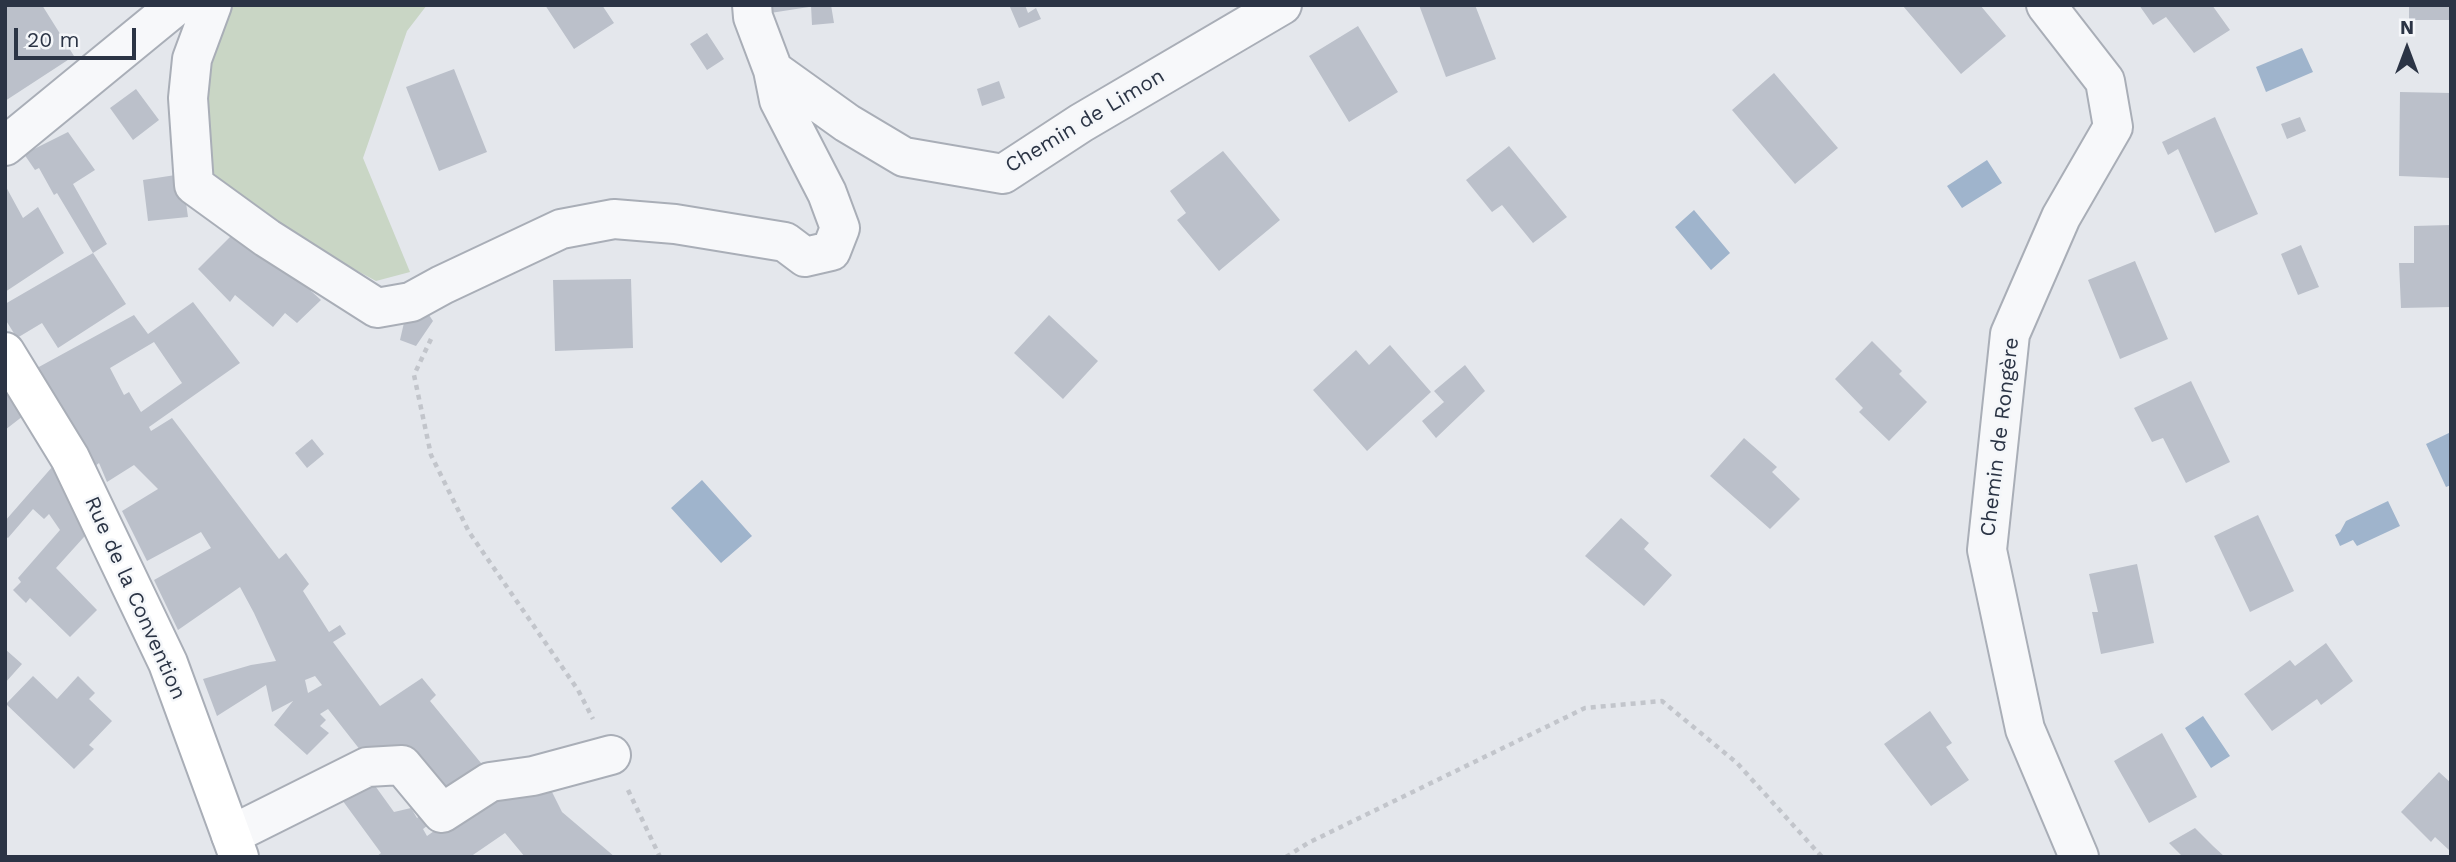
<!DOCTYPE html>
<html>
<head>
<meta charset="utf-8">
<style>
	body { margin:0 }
	#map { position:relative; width:2456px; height:862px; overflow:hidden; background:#e4e7ec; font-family:"Work Sans",sans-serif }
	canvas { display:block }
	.frame { position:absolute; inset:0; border:7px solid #2b3445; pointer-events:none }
	.north { position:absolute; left:2372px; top:14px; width:70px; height:70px; -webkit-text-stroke:5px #f4f6f9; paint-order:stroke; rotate:0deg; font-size:19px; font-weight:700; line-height:28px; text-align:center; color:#2b3445 }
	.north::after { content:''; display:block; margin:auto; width:24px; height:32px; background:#2b3445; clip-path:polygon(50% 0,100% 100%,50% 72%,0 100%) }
	.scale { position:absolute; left:14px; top:28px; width:122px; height:32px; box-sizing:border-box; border:4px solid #2b3445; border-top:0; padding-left:9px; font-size:21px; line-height:24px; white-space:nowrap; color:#2b3445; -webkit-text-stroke:5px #f4f6f9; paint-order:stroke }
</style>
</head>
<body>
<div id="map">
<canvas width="2456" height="862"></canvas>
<div class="frame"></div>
<div class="north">N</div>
<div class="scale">20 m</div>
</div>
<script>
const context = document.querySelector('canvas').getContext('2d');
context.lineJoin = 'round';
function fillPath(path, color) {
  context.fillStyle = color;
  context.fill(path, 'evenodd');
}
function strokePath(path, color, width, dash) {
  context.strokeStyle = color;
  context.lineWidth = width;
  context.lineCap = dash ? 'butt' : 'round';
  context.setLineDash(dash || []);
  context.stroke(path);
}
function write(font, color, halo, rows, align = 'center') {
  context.font = font + ' "Work Sans",sans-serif';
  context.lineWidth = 5;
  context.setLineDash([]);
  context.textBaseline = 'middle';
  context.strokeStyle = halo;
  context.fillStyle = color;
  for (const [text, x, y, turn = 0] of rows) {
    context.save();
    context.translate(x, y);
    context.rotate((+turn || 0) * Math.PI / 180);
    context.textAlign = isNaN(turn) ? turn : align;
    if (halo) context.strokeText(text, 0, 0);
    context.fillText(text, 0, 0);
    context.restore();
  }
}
fillPath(new Path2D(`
	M 223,5 L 427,5 L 407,31 L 363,158 L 410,272 L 376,281 L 230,202 L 203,174 L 201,89 Z`), '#c9d6c5');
fillPath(new Path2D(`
	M 2302,48 L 2313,72 L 2266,92 L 2256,67 Z
	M 1987,160 L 2002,183 L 1962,208 L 1947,186 Z
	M 1694,210 L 1730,253 L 1711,270 L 1675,227 Z
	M 2451,432 L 2451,485 L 2446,487 L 2426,444 Z
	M 702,480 L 752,536 L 721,563 L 671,508 Z
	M 2388,501 L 2400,526 L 2357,546 L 2353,540 L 2340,546 L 2335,535 L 2340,532 L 2346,521 Z
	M 2203,716 L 2230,756 L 2211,768 L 2185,728 Z`), '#9fb4cc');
fillPath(new Path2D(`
	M 5,5 L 42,5 L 74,56 L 5,101 Z
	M 545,5 L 602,5 L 614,23 L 574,49 Z
	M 763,5 L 809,5 L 809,7 L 764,14 Z
	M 811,5 L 831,5 L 834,23 L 812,25 Z
	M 1014,5 L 1025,5 L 1028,13 L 1036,8 L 1041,19 L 1019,28 L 1010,7 Z
	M 1419,5 L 1475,5 L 1496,59 L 1446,77 Z
	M 1905,5 L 1980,5 L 2006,36 L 1961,74 L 1903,6 Z
	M 2139,5 L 2212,5 L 2230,30 L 2194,53 L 2166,17 L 2153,25 Z
	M 2409,5 L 2451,5 L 2451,20 L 2409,20 Z
	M 1358,26 L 1398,92 L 1349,122 L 1309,56 Z
	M 707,33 L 724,59 L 707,70 L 690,44 Z
	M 454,69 L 487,152 L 439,171 L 406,87 Z
	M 1774,73 L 1838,148 L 1795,184 L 1732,110 Z
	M 999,81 L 1005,98 L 982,106 L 977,89 Z
	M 136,89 L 159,120 L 133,140 L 110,108 Z
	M 2400,92 L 2451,93 L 2449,178 L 2399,176 Z
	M 2215,117 L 2258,214 L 2215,233 L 2178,149 L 2168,155 L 2162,142 Z
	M 2300,117 L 2306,131 L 2287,139 L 2281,124 Z
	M 68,132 L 95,170 L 73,184 L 107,244 L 93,253 L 57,193 L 54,195 L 39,168 L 35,170 L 24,154 Z
	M 1509,146 L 1567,217 L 1533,243 L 1502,205 L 1492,212 L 1466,180 Z
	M 1223,151 L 1280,220 L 1219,271 L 1177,220 L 1186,213 L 1170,191 Z
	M 182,174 L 188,217 L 148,221 L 143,180 Z
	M 5,185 L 23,218 L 38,207 L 64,253 L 5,292 Z
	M 2451,225 L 2451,307 L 2401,308 L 2399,263 L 2414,263 L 2414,226 Z
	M 239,228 L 316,285 L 311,291 L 321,300 L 297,323 L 285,313 L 273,327 L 235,295 L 230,302 L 198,269 Z
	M 2301,245 L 2319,287 L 2298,295 L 2281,254 Z
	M 93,253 L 126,304 L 58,348 L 42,323 L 17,338 L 5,319 L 5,304 Z
	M 2135,261 L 2168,339 L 2120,359 L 2088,280 Z
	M 631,279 L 633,348 L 555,351 L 553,280 Z
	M 193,302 L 240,363 L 149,427 L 151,431 L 172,418 L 279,559 L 286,553 L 309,584 L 303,591 L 329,632 L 340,625 L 346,634 L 333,642 L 380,706 L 422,678 L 436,695 L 430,701 L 490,774 L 450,785 L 438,793 L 368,760 L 328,709 L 320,714 L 326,720 L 320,726 L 329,733 L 307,755 L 274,725 L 293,701 L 272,712 L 266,685 L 217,716 L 203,679 L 251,665 L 276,661 L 254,613 L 240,587 L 178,630 L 154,580 L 211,548 L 201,532 L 147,561 L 122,511 L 158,489 L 134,465 L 107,482 L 99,463 L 94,467 L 37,368 L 134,315 L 148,334 ZM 154,342 L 182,383 L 141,412 L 129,392 L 124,395 L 110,368 ZM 315,676 L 322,685 L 308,693 L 305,680 Z
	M 427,312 L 433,321 L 416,346 L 400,340 L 406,314 Z
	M 1049,315 L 1098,361 L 1063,399 L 1014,353 Z
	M 1872,341 L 1902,371 L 1899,374 L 1927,402 L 1889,441 L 1859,412 L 1863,408 L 1835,379 Z
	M 1390,345 L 1431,392 L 1367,451 L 1313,390 L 1356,350 L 1369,365 Z
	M 1465,365 L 1485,391 L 1436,438 L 1422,421 L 1444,402 L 1434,391 Z
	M 2191,381 L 2230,462 L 2186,483 L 2163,438 L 2152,442 L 2134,408 Z
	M 5,386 L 23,416 L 5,430 Z
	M 1744,438 L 1777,467 L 1772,472 L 1800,499 L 1770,529 L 1710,476 Z
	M 312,439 L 324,454 L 307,468 L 295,453 Z
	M 53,466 L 93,527 L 56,568 L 97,610 L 70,637 L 30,598 L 26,603 L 13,590 L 21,582 L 18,578 L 60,530 L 49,514 L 44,519 L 33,509 L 8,538 L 5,536 L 5,521 Z
	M 2258,515 L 2294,591 L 2250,612 L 2214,536 Z
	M 1621,518 L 1649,543 L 1644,549 L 1672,575 L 1644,606 L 1585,556 Z
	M 2137,564 L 2154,643 L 2101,654 L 2092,612 L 2098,612 L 2089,574 Z
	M 2326,643 L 2353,681 L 2321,705 L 2317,699 L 2272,731 L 2244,694 L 2290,660 L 2295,666 Z
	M 5,649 L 22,664 L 5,683 Z
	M 33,676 L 57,699 L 78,676 L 95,693 L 89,699 L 112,721 L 89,745 L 94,749 L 74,769 L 6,704 Z
	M 1930,711 L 1952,743 L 1946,747 L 1969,780 L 1931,806 L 1884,744 Z
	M 2162,733 L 2197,797 L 2149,823 L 2114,761 Z
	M 2439,772 L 2451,783 L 2451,848 L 2449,850 L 2435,837 L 2431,842 L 2401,812 Z
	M 368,776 L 394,812 L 411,808 L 417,818 L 427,811 L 435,820 L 423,829 L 427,836 L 494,789 L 530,781 L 552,792 L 562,812 L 615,857 L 525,857 L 505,833 L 470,857 L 376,857 L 381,853 L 337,793 Z
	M 2195,828 L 2213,846 L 2225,857 L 2183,857 L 2169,843 Z`), '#bbc0ca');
const street = new Path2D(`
	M 212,5 L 192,59 L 188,98 L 194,185 L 267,238 L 377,308 L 411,302 L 442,285 L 561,229 L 614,219 L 675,224 L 785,242 L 805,257 L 831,251 L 840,228 L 827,193 L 779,100 L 773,70 L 753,17 L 752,5
	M 2046,5 L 2105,81 L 2113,127 L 2061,217 L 2010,334 L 1987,550 L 2025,729 L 2079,857
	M 773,70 L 847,123 L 904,157 L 1003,174 L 1081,123 L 1282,5
	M 5,146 L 177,5
	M 231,835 L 367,767 L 402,765 L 442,813 L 490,782 L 533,776 L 611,755`);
const secondary = new Path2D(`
	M 5,352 L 70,458 L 168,663 L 239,857`);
strokePath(street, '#a9aeb7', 42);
strokePath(secondary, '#a9aeb7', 42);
strokePath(new Path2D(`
	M 431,339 L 414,375 L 431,455 L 469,532 L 578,690 L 593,719
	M 628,790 L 660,857
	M 1286,857 L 1308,843 L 1585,708 L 1662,701 L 1737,763 L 1822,857`), '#c2c5cb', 4.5, [5, 5]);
strokePath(street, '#f7f8fa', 38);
strokePath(secondary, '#fff', 38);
write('21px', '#2b3445', '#f4f6f9', [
	["Chemin de Limon",1085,121,-31],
	["Chemin de Rongère",2000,437,-83],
	["Rue de la Convention",135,598,66]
]);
</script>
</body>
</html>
